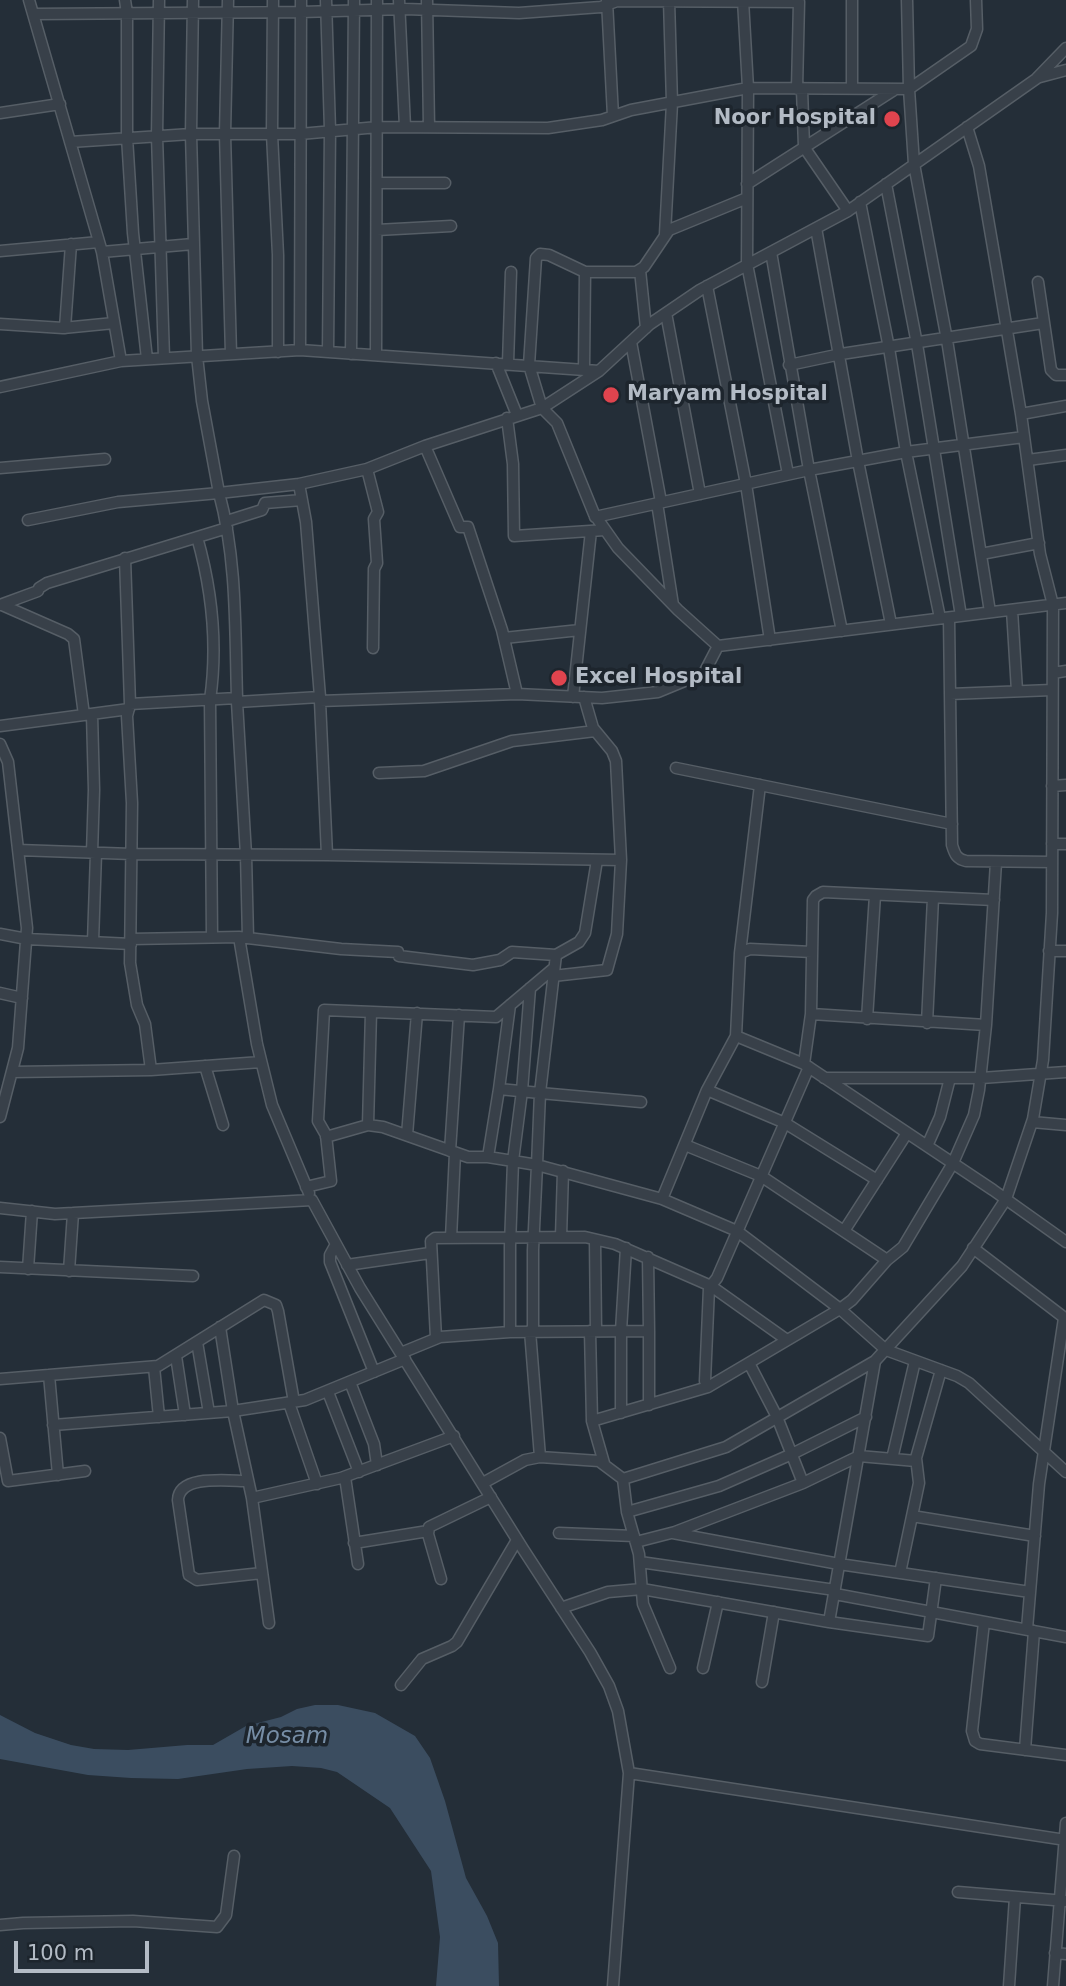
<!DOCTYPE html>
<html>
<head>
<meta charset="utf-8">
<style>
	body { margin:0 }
	#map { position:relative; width:1066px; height:1986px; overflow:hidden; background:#242e38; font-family:"DejaVu Sans",sans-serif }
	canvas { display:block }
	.scale { position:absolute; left:14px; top:1941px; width:135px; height:32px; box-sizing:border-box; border:4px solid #b3bbc5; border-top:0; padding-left:9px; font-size:21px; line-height:24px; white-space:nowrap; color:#b3bbc5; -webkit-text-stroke:5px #1d252d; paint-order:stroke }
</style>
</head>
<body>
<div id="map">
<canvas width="1066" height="1986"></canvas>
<div class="scale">100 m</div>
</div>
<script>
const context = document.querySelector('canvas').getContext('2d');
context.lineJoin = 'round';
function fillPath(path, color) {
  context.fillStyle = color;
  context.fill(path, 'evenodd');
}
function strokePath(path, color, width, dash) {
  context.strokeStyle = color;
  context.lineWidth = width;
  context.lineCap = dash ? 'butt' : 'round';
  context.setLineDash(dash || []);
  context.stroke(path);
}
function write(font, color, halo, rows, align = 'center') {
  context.font = font + ' "DejaVu Sans",sans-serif';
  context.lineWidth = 7;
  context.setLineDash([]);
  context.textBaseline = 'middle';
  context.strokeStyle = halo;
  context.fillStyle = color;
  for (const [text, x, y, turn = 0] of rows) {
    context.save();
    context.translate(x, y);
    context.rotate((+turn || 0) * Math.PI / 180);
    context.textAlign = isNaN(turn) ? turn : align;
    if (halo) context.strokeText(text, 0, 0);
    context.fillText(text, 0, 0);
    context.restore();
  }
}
fillPath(new Path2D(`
	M 315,1705 L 338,1705 L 375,1713 L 415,1736 L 430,1758 L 445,1801 L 466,1878 L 487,1916 L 498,1943 L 499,1986 L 436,1986 L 440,1937 L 431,1871 L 390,1808 L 337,1772 L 321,1768 L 292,1766 L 247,1769 L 178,1779 L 131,1778 L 88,1775 L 0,1759 L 0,1715 L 35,1733 L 71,1745 L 94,1749 L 128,1750 L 187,1745 L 213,1745 L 246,1726 L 281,1717 L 297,1709 Z`), '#3b4d60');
const minor = new Path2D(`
	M 29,0 L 102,252 L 121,361
	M 125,0 L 127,13 L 127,137 L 133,233 L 147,359
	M 159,0 L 157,136 L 164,358
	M 193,0 L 191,134 L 197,356 L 202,401 L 219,493 L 299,484 L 367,469 L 425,446 L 542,408 L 557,423 L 594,514 L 618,548 L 678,610 L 718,646 L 1066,603
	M 228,0 L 225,134 L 231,354
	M 273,0 L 272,134 L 278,255 L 278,352
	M 326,0 L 330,130 L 328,352
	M 399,0 L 405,127
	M 427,0 L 429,127
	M 743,0 L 748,88 L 747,264 L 788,474
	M 852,0 L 852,88
	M 907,0 L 909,89 L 914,164 L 947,340 L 990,612
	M 607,1 L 613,116
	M 33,14 L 301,12 L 405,9 L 519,13 L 601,7 L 617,1 L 799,2 L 797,89
	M 1040,77 L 1066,70
	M 802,89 L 804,147 L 848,211
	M 0,113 L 60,104
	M 70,142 L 191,134 L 300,134 L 378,127 L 548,128 L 602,120 L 631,110 L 748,88 L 909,89 L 971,46 L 977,29 L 976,0
	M 377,183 L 445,183
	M 747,184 L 894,90
	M 886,184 L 917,344 L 961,616
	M 747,198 L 669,230 L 644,267 L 636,272 L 585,272 L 549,255 L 540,254 L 536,258 L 529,365 L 542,408 L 599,371 L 650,324 L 700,290 L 848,211 L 1036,79 L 1066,48
	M 860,202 L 889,348 L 906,452 L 940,618
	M 816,228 L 858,461 L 891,624
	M 377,230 L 451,226
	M 665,234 L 672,103 L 669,0
	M 0,251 L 99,242
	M 102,252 L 193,244
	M 771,252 L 809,470 L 842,631
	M 640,270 L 646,328
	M 1038,282 L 1051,370 L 1056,375 L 1066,375
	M 707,286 L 746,484 L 770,640
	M 666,313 L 700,494
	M 0,324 L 63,328 L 114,323
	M 65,328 L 71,244
	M 631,342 L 661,502
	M 300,350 L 301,0
	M 351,354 L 354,0
	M 376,355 L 377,0
	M 496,363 L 517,415
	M 508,363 L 511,272
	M 789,365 L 841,354 L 1043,323
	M 584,369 L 585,272
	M 0,387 L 121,361 L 300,350 L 599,371
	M 1021,414 L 1066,406
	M 507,418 L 513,464 L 514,536 L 605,530
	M 425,446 L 460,527 L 468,527 L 502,630 L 517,694
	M 1028,460 L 1066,455
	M 0,468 L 105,459
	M 367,469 L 378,512 L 374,519 L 377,563 L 374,569 L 373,648
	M 299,484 L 306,522 L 320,697
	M 657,503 L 673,605
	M 595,517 L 809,470 L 906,452 L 1024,437
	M 28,520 L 118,502 L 219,493 C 237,559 235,630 237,698
	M 227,521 L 262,510 L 265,503 L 302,500
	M 197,537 C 212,590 218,644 210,700 L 212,937
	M 981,554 L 1039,543
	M 0,605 L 38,591 L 39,588 L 47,583 L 227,528
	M 2,605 L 68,634 L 74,639 L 84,715
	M 1012,610 L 1017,691
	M 949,618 L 952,845 C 955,855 957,859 966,861 L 1052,862
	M 504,638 L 580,630
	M 1053,673 L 1066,671
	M 950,694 L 1052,690
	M 573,697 L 591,531
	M 584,697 L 593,728 L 612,751 L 616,761 L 621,860
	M 237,702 L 246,855 L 248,938
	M 130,704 L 237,698 L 237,702 L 320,697 L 320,701 L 517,694 L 602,698 L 658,692 L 704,673 L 718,646
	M 92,714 L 94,790 L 92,853
	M 0,726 L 129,709
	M 0,744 L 8,762 L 27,928 L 18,1048 L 0,1117
	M 676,768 L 952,824
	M 379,773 L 424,771 L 512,741 L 595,731
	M 1052,786 L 1066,785
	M 1052,844 L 1066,844
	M 18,850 L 132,854 L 327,855 L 320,701
	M 327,855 L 621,860 L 617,934 L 607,970 L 553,976
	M 0,934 L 27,939 L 131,944
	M 239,937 L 341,949 L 398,952 L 399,956 L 473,965 L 500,960 L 512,952 L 556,955 L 540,1093 L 641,1102
	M 131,939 L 239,937 L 257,1044 L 272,1105 L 309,1193
	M 93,942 L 96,853
	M 1049,951 L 1066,951
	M 740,953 L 760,785
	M 556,955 L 579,942 L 585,933 L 597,860
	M 530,988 L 522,1091 L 513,1161 L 537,1165 L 533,1250 L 533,1331
	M 0,993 L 22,998
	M 811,1014 L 986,1025
	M 867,1019 L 875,895
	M 927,1023 L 933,898
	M 736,1036 L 740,953 L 750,949 L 812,952
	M 804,1064 L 811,1014 L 813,900 L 816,896 L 823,892 L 994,900
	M 205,1066 L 223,1125
	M 809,1067 L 717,1278 L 709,1288 L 705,1381 L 708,1387 L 840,1309 L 737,1231 L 662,1199 L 707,1090 L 736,1036 L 804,1064 L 993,1190 L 1066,1242
	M 151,1070 L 261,1062
	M 12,1072 L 151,1070 L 145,1024 L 137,1005 L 130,963 L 132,803 L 127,716 L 130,704 L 125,558
	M 824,1078 L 981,1078 L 1066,1072
	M 499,1089 L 510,1005
	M 707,1090 L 785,1123 L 877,1180
	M 1032,1122 L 1066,1125
	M 368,1125 L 371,1012
	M 407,1135 L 417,1013
	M 326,1137 L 368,1125 L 383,1127 L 468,1157 L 488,1157
	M 685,1145 L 761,1176 L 887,1260 L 852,1300 L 840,1309 L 886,1350 L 957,1376 L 969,1383 L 1066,1472
	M 927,1146 L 940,1117 L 950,1078
	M 450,1151 L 459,1015
	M 306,1187 L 331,1181 L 326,1135 L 318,1121 L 324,1010 L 496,1017 L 554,968
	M 0,1208 L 55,1214 L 312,1200 L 360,1288 L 523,1549 L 590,1652 L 609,1686 L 618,1711 L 629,1773 L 613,1986
	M 844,1231 L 907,1133
	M 561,1237 L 563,1171
	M 451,1238 L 455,1153
	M 595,1240 L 596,1331
	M 336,1244 L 330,1255 L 330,1262 L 374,1372
	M 973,1248 L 1066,1319
	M 648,1257 L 649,1331 L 510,1332 L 510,1246 L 513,1161 L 488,1157 L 499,1089 L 540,1093 L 537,1165 L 662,1199
	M 887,1260 L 903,1247 L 953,1163 L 974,1115 L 979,1090 L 986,1025 L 996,862
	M 347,1265 L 430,1253
	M 0,1267 L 193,1276
	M 28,1269 L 32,1211
	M 69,1271 L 73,1213
	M 220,1327 L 233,1411 L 252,1498 L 269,1623
	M 530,1331 L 540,1457
	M 590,1331 L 592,1421
	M 649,1331 L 649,1405
	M 436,1338 L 431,1241 L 435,1238 L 585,1237 L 615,1244 L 711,1286 L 787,1340
	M 197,1342 L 209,1413
	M 401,1353 L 440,1337 L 510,1332
	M 176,1356 L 185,1415
	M 749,1363 L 777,1417 L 803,1483
	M 154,1367 L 159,1417
	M 49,1375 L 58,1475
	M 0,1379 L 158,1366 L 264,1300 L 276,1305 L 278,1311 L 294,1402
	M 350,1382 L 374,1444 L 377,1465
	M 328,1392 L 359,1472
	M 289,1403 L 317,1484
	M 621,1413 L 621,1331 L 626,1248
	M 53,1425 L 233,1411 L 305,1400 L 405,1359
	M 0,1438 L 8,1481 L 85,1471
	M 892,1459 L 915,1361
	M 604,1463 L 592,1421 L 708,1387
	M 345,1477 L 358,1564
	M 623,1479 L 627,1512 L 639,1554 L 643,1604 L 670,1668
	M 248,1481 C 229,1481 179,1474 178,1500 L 189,1575 L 197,1580 L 262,1573
	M 483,1483 L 525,1460 L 540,1457 L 599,1461 L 623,1479 L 726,1447 L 875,1361 L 962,1266 L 1006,1199 L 1033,1119 L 1043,1060 L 1052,913 L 1053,605 L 1040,554 L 1021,414 L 997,271 L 979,166 L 967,127
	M 252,1498 L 341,1478 L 454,1436
	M 627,1512 L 719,1486 L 792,1454 L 866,1417
	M 912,1516 L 1035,1536
	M 559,1533 L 634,1536
	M 673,1533 L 839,1564 L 1030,1592
	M 636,1542 L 675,1532 L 803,1483 L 859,1456 L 916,1461
	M 354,1543 L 428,1531
	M 640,1562 L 835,1590
	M 900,1573 L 919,1483 L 916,1458 L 941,1370
	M 441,1579 L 428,1534 L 429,1527 L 491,1497
	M 835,1594 L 1066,1637
	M 561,1608 L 608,1592 L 642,1589 L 829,1622 L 928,1636 L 936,1578
	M 829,1622 L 875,1361
	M 984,1622 L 972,1731 L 975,1741 L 980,1744 L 1066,1755
	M 1027,1629 L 1039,1484 L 1064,1318
	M 703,1668 L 718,1602
	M 762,1682 L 774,1612
	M 401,1685 L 422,1659 L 452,1646 L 457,1642 L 517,1540
	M 1025,1750 L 1034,1631
	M 629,1773 L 1066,1840
	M 958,1892 L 1066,1901
	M 0,1925 L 23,1923 L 133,1921 L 217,1927 L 226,1915 L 234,1856
	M 1055,1953 L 1066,1954
	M 1009,1986 L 1015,1897
	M 1053,1986 L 1066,1823`);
strokePath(minor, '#565e66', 13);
strokePath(minor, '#384049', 10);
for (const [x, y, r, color] of [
	[892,119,9,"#e0444e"],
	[611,395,9,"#e0444e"],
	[559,678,9,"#e0444e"]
]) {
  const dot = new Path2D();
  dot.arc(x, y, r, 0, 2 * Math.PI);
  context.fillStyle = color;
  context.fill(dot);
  strokePath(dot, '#1d252d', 2.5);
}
write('bold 21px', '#b3bbc5', '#1d252d', [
	["Noor Hospital",876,119,"right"],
	["Maryam Hospital",627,395],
	["Excel Hospital",575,678]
], 'left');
write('italic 23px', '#768da5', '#1d252d', [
	["Mosam",287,1737]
]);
</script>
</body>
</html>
